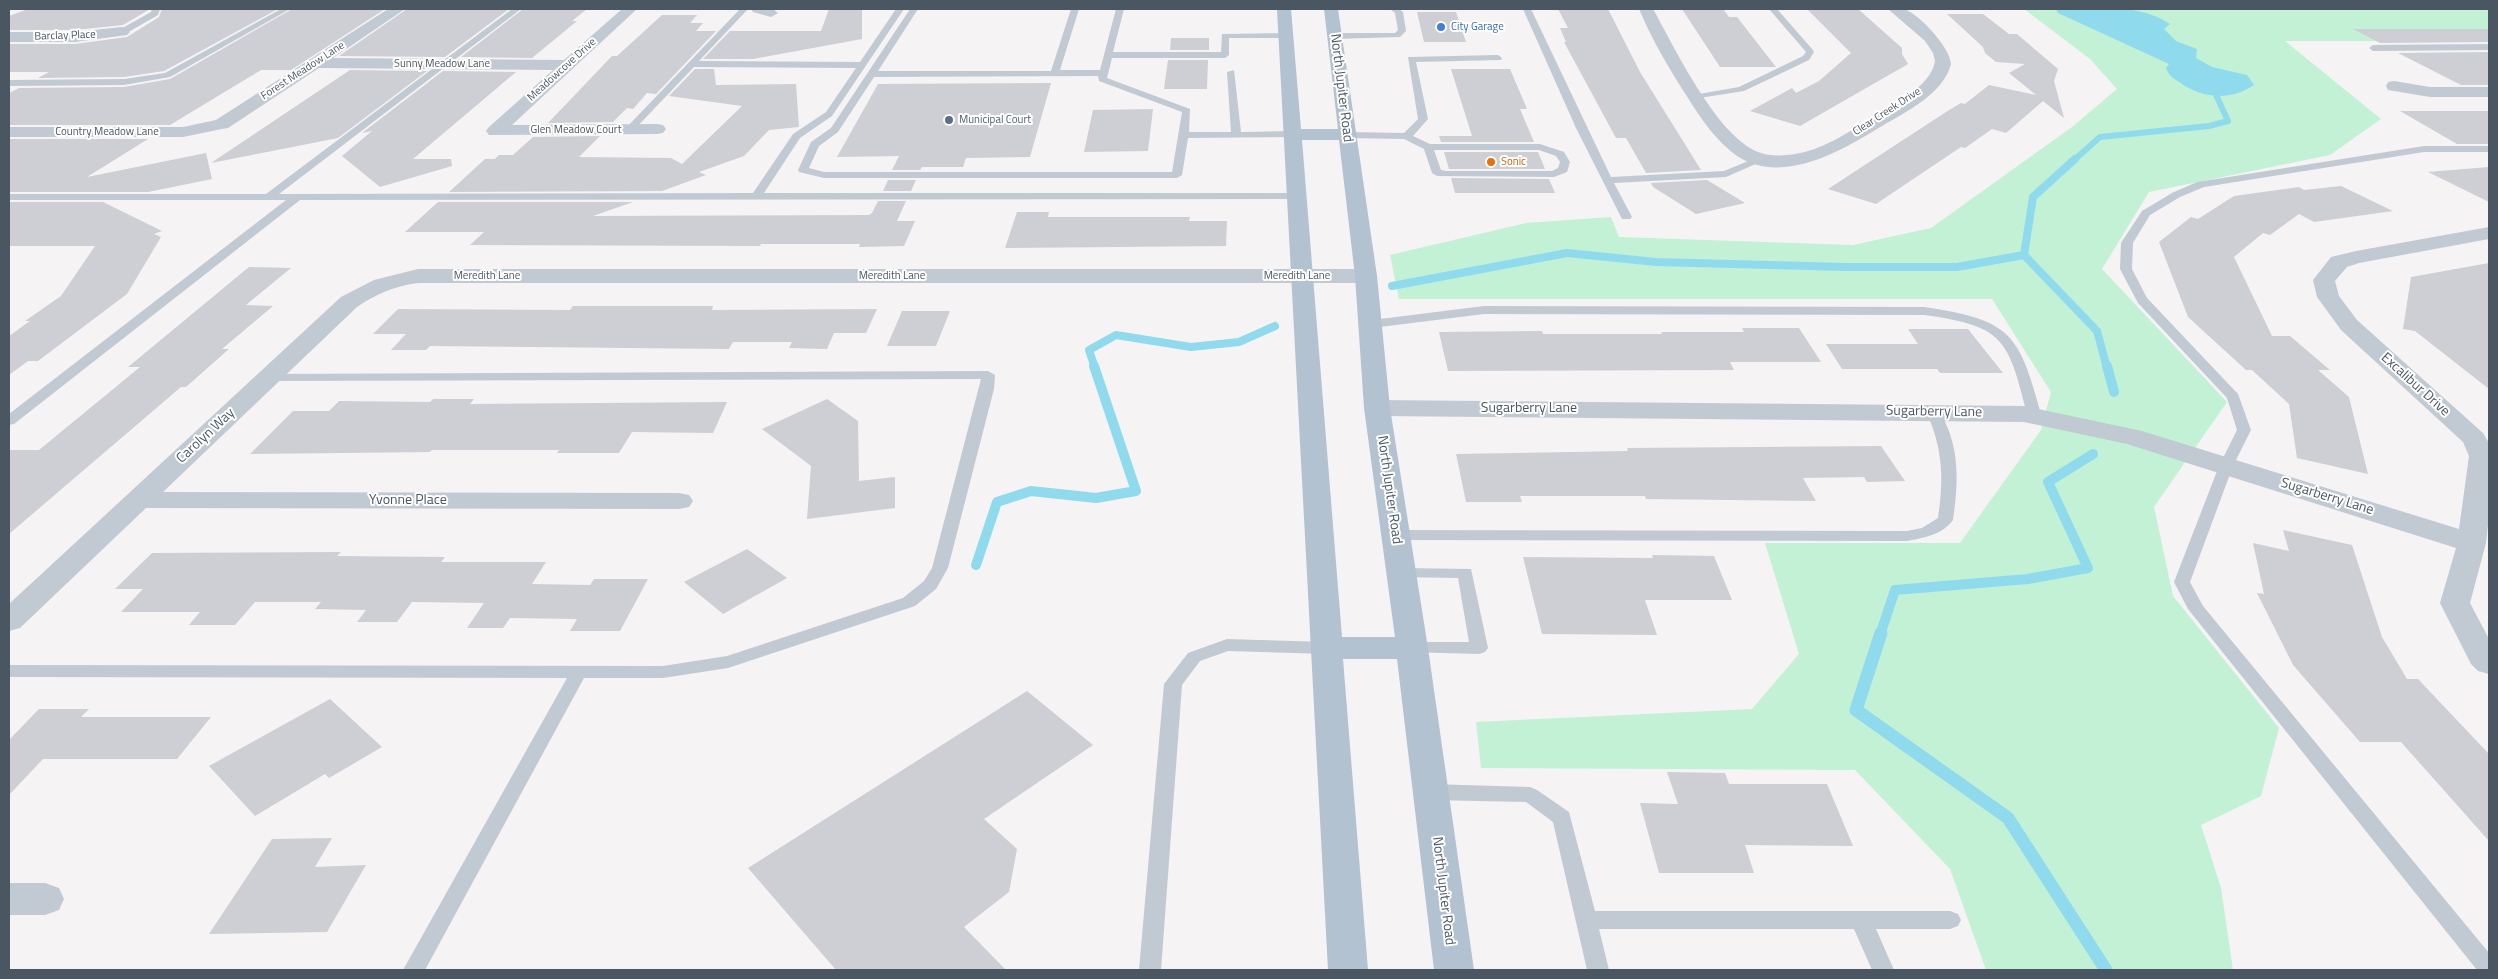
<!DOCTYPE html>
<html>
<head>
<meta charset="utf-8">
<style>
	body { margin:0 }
	#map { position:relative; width:2498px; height:979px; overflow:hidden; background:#f5f3f3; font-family:"Titillium Web",sans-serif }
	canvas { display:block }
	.frame { position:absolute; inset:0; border:10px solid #4a5661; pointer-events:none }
</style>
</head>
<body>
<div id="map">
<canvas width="2498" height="979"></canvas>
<div class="frame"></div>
</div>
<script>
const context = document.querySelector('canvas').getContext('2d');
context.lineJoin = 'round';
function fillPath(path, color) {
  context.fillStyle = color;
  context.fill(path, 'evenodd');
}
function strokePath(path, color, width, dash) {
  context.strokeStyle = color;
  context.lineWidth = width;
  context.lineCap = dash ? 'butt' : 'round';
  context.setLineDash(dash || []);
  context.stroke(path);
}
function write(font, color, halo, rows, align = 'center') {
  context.font = font + ' "Titillium Web",sans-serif';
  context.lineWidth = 4;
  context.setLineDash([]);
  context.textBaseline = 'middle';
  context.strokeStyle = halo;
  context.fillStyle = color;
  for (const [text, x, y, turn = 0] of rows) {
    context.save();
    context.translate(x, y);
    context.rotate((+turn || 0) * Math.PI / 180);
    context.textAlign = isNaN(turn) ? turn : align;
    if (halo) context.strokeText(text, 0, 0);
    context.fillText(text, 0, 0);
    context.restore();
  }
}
fillPath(new Path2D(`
	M 2024,9 L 2489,9 L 2489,29 L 2355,29 L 2377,41 L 2285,41 L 2381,119 L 2330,155 L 2149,192 L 2102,269 L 2227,402 L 2154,507 L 2173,596 L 2279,728 L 2261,796 L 2201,825 L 2221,888 L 2233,970 L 1986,970 L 1950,869 L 1855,770 L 1481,768 L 1476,722 L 1752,709 L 1799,654 L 1765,543 L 1960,543 L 2041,430 L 2051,392 L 1992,299 L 1399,299 L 1390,255 L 1526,223 L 1611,217 L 1619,237 L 1853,245 L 1931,228 L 2072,127 L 2117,89 L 2090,59 Z`), '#c3f1d5');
fillPath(new Path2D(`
	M 2056,9 C 2094,9 2138,2 2170,24 L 2164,29 L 2176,41 L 2197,49 L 2196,58 L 2212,67 L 2247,75 L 2254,85 C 2230,101 2203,99 2179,82 C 2173,78 2169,76 2166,68 L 2169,64 L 2058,13 Z`), '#90daee');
strokePath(new Path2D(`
	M 2073,161 L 2100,137 L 2209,126 L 2228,121 L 2212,86`), '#90daee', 6);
strokePath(new Path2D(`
	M 2075,159 L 2033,197 L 2024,255 L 2097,331 L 2107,368
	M 1392,286 L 1567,253 L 1656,262 L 1846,267 L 1957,267 L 2024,255
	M 1095,368 L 1089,350 L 1116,335 L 1191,347 L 1239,342 L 1275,326`), '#90daee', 8);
strokePath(new Path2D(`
	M 2107,366 L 2114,392
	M 976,565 L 997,502 L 1031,491 L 1096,498 L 1136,491 L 1094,366
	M 1880,635 L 1895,590 L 2028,579 L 2088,568 L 2048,482 L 2093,454`), '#90daee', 10);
strokePath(new Path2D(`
	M 1881,633 L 1856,710 L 2008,818 L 2106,970`), '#90daee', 13);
fillPath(new Path2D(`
	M 28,9 L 150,9 L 123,25 L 75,30 L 9,30 L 9,16 Z
	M 162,9 L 278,9 L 164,71 L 124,77 L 38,78 L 49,72 L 9,72 L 9,44 L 75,44 L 127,37 L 159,17 Z
	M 292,9 L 385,9 L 291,70 L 261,70 L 170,125 L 9,125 L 9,93 L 19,88 L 124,87 L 170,79 Z
	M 407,9 L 509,9 L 445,57 L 339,56 Z
	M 523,9 L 587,9 L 572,21 L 577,21 L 532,58 L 461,57 Z
	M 829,9 L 862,9 L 862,39 L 753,59 L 703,59 L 730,31 L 821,31 Z
	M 1558,9 L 1608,9 L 1640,72 L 1701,170 L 1646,173 L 1626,138 L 1616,138 L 1564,42 L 1566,42 L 1560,28 L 1568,28 Z
	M 1682,9 L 1723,9 L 1729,17 L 1737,17 L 1776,67 L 1720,67 Z
	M 1807,9 L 1858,9 L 1902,48 L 1902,54 L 1908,64 L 1800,126 L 1750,111 L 1792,88 L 1796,93 L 1819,81 L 1851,53 Z
	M 1417,12 L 1456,12 L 1466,42 L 1424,42 Z
	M 1947,14 L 1983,14 L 2009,34 L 2017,34 L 2058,69 L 2054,81 L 2064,118 L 2043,101 L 2006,133 L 1992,129 L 1965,148 L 1961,147 L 1876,204 L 1828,189 L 1946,112 L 1961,103 L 1965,104 L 1989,85 L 2036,95 L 2009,73 L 2025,64 L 1996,62 L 1985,53 L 1983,47 Z
	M 662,15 L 697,15 L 690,23 L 703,23 L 696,31 L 716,31 L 656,94 L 647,93 L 633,109 L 627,108 L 613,122 L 548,123 L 612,56 L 617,56 Z
	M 2353,29 L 2489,29 L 2489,42 L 2380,43 Z
	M 1171,38 L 1209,38 L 1209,50 L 1170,50 Z
	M 2489,52 L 2489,85 L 2461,85 L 2398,53 Z
	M 1168,60 L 1208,60 L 1207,89 L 1164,89 Z
	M 695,69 L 714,69 L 716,85 L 796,84 L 799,127 L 769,130 L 744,156 L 699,172 L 706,175 L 662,191 L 449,192 L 485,159 L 495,159 L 499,155 L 513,155 L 533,137 L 600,136 L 579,157 L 671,158 L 682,164 L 742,106 L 669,96 Z
	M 1451,69 L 1510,69 L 1527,109 L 1520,109 L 1534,142 L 1441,142 L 1439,136 L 1472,136 Z
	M 350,70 L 427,71 L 338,138 L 211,163 Z
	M 443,71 L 516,72 L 413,159 L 451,159 L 452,166 L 380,187 L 342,156 L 372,131 L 362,133 Z
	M 1051,83 L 1030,157 L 966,158 L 963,167 L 922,167 L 920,170 L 892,170 L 899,156 L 837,157 L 878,84 Z
	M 1153,109 L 1148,151 L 1084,152 L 1093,110 Z
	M 2400,111 L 2489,111 L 2489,144 L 2457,144 Z
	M 9,139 L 148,139 L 87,177 L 206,153 L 212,179 L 148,192 L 9,192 Z
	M 1444,152 L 1538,152 L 1545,169 L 1449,169 Z
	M 2489,167 L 2489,202 L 2428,172 Z
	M 1451,178 L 1549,179 L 1555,193 L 1455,193 Z
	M 888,180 L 916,180 L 911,191 L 883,191 Z
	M 1707,180 L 1745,203 L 1696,214 L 1653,187 L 1651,183 Z
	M 2341,186 L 2393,211 L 2314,222 L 2299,214 L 2270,235 L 2263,233 L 2234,257 L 2272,336 L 2290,336 L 2330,370 L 2318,370 L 2349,397 L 2368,474 L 2297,458 L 2289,404 L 2252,370 L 2246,370 L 2188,317 L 2159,242 L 2191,217 L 2198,219 L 2234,196 L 2299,187 L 2304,190 Z
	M 878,201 L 906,201 L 897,221 L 915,221 L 904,246 L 859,247 L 860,244 L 761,244 L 760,246 L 470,245 L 484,232 L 405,232 L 438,202 L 633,202 L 593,216 L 869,215 L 872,213 Z
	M 9,202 L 103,202 L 162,231 L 154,234 L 161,237 L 127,294 L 38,361 L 28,361 L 9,375 L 9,336 L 30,321 L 25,321 L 61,296 L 95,246 L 9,246 Z
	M 1017,212 L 1049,212 L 1048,217 L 1190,217 L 1189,221 L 1227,221 L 1226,246 L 1005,248 Z
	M 2489,263 L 2489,389 L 2415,331 L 2403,329 L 2411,277 Z
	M 249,267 L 291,268 L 246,305 L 273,306 L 222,349 L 229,349 L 186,387 L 181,387 L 9,534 L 9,450 L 39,450 L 140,367 L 128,367 Z
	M 573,306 L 713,306 L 712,310 L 877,309 L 866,333 L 834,333 L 827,349 L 789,348 L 792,342 L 733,342 L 729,349 L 430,346 L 426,350 L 391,350 L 406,334 L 373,334 L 398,309 L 570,310 Z
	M 902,311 L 950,311 L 936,346 L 887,346 Z
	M 1742,328 L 1799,328 L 1821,362 L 1730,362 L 1734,370 L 1448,371 L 1439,332 L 1542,331 L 1543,334 L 1662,334 L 1661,332 L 1744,332 Z
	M 1908,329 L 1968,329 L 2003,373 L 1940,373 L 1937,369 L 1842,369 L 1826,344 L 1918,344 Z
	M 433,399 L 474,399 L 470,404 L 727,402 L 713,433 L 632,432 L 619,453 L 557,453 L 559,450 L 432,450 L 430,452 L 250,454 L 293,411 L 329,411 L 339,401 L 430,402 Z
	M 827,399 L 858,421 L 859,481 L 895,477 L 895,508 L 807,519 L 811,466 L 762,429 Z
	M 1881,446 L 1905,481 L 1867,482 L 1864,477 L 1803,478 L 1816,501 L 1646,499 L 1645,496 L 1520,496 L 1522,502 L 1466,502 L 1456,454 L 1628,451 L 1627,448 Z
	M 2283,530 L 2352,545 L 2382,637 L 2407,679 L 2418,679 L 2489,754 L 2489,841 L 2401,742 L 2360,742 L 2293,665 L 2257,593 L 2264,594 L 2253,543 L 2289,551 Z
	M 747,549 L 787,578 L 723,614 L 684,582 Z
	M 341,552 L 337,556 L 445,557 L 441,562 L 546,562 L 532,584 L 590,585 L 594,579 L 648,579 L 620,631 L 570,631 L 577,619 L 510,618 L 503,628 L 467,628 L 484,603 L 412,602 L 397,622 L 357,622 L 366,610 L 315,609 L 321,602 L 255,602 L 235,625 L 189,625 L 200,612 L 121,612 L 143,589 L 115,589 L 152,553 Z
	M 1652,555 L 1714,556 L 1732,600 L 1645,600 L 1657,635 L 1542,634 L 1523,557 L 1653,558 Z
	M 1027,691 L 1093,745 L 984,819 L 1017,849 L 1009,892 L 964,927 L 1006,970 L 836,970 L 748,868 Z
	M 330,699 L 382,747 L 329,778 L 325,774 L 255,816 L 209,766 Z
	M 39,709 L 89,709 L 81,717 L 211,717 L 177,759 L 43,759 L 9,795 L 9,740 Z
	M 1667,772 L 1725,773 L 1729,784 L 1827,784 L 1853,846 L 1745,845 L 1754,873 L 1659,873 L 1640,803 L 1678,804 Z
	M 332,838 L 315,867 L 366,865 L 327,932 L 209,934 L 272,839 Z`), '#cdcfd5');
fillPath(new Path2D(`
	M 152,9 L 160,9 L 158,15 L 125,34 L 119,34 L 119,30 L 151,12 Z
	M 281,9 L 290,9 L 170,77 L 124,85 L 9,86 L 9,80 L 124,79 L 165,73 Z
	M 512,9 L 521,9 L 279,194 L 753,193 L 793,134 L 826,112 L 856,68 L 694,67 L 632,132 L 624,130 L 740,9 L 748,9 L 699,61 L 860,62 L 896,9 L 904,9 L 832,116 L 800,138 L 764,193 L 1297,193 L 1302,196 L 1297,199 L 300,200 L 14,424 L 9,425 L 9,414 L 286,200 L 9,200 L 9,194 L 266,194 Z
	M 910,9 L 918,9 L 878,71 L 1051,71 L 1071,9 L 1079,9 L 1060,70 L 1100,70 L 1116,9 L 1124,9 L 1113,52 L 1221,52 L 1222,34 L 1290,33 L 1291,35 L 1287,38 L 1229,38 L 1229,55 L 1225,58 L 1112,58 L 1107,78 L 1190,109 L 1189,132 L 1231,132 L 1227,72 L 1234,70 L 1241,132 L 1294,131 L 1299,134 L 1294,137 L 1188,138 L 1182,175 L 1177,178 L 824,178 L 799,172 L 798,170 L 811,142 L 831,128 ZM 1098,76 L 1099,81 L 1182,112 L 1172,172 L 824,172 L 809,168 L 819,146 L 838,132 L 874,77 Z
	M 1390,9 L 1399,9 L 1403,12 L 1406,31 L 1400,37 L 1334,39 L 1330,36 L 1334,33 L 1395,33 L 1398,30 L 1395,13 Z
	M 1523,9 L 1531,9 L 1611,177 L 1724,171 L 1758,157 L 1767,159 L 1726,177 L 1614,183 L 1632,217 L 1630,219 L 1622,219 L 1576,128 Z
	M 1769,9 L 1777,9 L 1813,50 L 1814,52 L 1809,60 L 1744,91 L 1693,99 L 1693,95 L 1739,87 L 1803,56 L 1806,52 Z
	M 2489,44 L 2489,50 L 2373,51 L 2369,48 L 2373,45 Z
	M 1498,55 L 1502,58 L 1501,60 L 1416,62 L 1428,119 L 1413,136 L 1430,144 L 1540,144 L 1564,152 L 1570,162 L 1567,172 L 1554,177 L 1437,176 L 1432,173 L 1424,149 L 1404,139 L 1347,138 L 1342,135 L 1347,132 L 1404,133 L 1418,119 L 1408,57 ZM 1434,150 L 1539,150 L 1556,156 L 1560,162 L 1558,168 L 1552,171 L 1446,171 L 1441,170 Z
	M 2424,146 L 2489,146 L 2489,152 L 2424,152 L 2204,187 L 2180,197 L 2150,215 L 2133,243 L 2132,269 L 2147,298 L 2238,394 L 2251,430 L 2233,466 L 2190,582 L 2203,606 L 2489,953 L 2489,970 L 2477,970 L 2188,609 L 2174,582 L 2219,466 L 2237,430 L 2227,398 L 2138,303 L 2120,269 L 2121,243 L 2142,211 L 2172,193 L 2197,182 Z
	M 1484,306 L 1924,307 C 2013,320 2019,334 2042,417 L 2035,421 L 2028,417 C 2008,341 2007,326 1924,315 L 1484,314 L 1372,328 L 1366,324 L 1372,320 Z
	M 988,371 L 995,375 L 994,389 L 948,568 L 936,589 L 915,606 L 728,668 L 663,678 L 584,678 L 425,970 L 403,970 L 567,678 L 9,677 L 9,665 L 663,666 L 727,656 L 903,598 L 924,581 L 932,568 L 981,379 L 269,381 L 264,380 L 262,377 L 264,374 Z
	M 1933,408 C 1940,410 1942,416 1945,422 C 1960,453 1958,487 1953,520 C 1942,535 1923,538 1907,541 L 1395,540 L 1387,535 L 1395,530 L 1907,531 L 1922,528 L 1938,518 C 1944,480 1943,447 1926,412 Z
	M 1401,568 L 1471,569 L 1488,648 L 1485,652 L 1479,654 L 1406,652 L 1403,648 L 1406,644 L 1412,642 L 1469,642 L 1458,578 L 1395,577 L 1393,573 L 1395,569 Z
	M 1227,639 L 1326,642 L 1332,644 L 1335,648 L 1332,652 L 1326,654 L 1228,651 L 1200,661 L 1182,685 L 1161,970 L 1139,970 L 1164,684 L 1188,653 Z
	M 1430,784 L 1530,787 L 1537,790 L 1569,812 L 1595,911 L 1950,911 L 1958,914 L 1961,920 L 1958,926 L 1950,929 L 1876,929 L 1894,970 L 1872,970 L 1854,929 L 1599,929 L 1609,970 L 1587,970 L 1553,822 L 1526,802 L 1430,800 L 1423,797 L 1420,792 L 1423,787 Z`), '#c1cad2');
fillPath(new Path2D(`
	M 388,9 L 405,9 L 333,58 L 564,60 L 622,9 L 637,9 L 512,125 L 657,124 L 663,125 L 666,129 L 663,133 L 657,134 L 489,135 L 486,131 L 489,127 L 553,70 L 319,68 L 228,128 L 222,129 L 183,137 L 9,137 L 9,127 L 183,127 L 216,120 Z
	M 751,9 L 773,9 L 778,13 L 771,17 L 753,12 Z
	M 1639,9 L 1653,9 C 1675,48 1716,135 1758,152 C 1770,157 1787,156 1800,153 C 1826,148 1852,130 1874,116 C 1894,103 1931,87 1935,61 L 1933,53 L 1925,41 L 1888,9 C 1892,9 1900,7 1904,9 C 1919,14 1950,47 1951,64 C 1944,93 1906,112 1882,126 C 1843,150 1783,186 1737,156 C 1717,142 1701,119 1688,98 C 1670,70 1652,40 1639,9 Z
	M 122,27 L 127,29 L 130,32 L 127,35 L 75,42 L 9,42 L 9,32 L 75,32 Z
	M 2394,81 L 2430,87 L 2489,87 L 2489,97 L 2430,97 L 2388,90 L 2386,86 L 2388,82 Z
	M 2489,227 L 2489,239 L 2359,263 L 2347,267 L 2335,281 L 2339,296 L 2357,320 L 2483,433 L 2489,443 L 2489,516 L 2486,543 L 2470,603 L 2489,639 L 2489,674 L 2478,671 L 2471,664 L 2440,603 L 2456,548 L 2127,444 L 2024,422 L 1377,416 L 1368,413 L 1364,408 L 1368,403 L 1377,400 L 2024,406 L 2142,431 L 2459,529 L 2469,456 L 2463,442 L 2341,330 L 2317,297 L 2313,280 L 2331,257 L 2356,251 Z
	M 418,269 L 1366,269 L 1374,271 L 1377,276 L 1374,281 L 1366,283 L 418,283 C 395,286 376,294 357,307 L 163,492 L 679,493 L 689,495 L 693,501 L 689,507 L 679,509 L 146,508 L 20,628 L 9,631 L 9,604 L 341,297 L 374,280 Z
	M 9,883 L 45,883 L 59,888 L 64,899 L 59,910 L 45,915 L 9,915 Z`), '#c1cad2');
fillPath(new Path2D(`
	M 1277,9 L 1291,9 L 1301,129 L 1338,129 L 1324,9 L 1338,9 L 1377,276 L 1390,408 L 1428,648 L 1474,970 L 1434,970 L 1397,659 L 1343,659 L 1368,970 L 1328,970 ZM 1302,140 L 1339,140 L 1355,276 L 1364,408 L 1395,637 L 1342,637 Z`), '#b3c2d1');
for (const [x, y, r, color] of [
	[1441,27,5,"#3f7fe0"],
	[949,120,5,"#5c6f8a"],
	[1491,162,5,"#e8710a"]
]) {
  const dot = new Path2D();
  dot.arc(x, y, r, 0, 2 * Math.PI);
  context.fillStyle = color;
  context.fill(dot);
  strokePath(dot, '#fff', 2);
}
write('11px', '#366cbe', '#fff', [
	["City Garage",1451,27]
], 'left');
write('11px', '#4a5661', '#fff', [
	["Barclay Place",65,36,-2],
	["Sunny Meadow Lane",442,64],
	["Meadowcove Drive",562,70,-42],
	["Forest Meadow Lane",303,71,-33],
	["Clear Creek Drive",1887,112,-33],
	["Glen Meadow Court",576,130],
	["Country Meadow Lane",107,132],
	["Meredith Lane",487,276],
	["Meredith Lane",892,276],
	["Meredith Lane",1297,276]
]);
write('11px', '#4e5e75', '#fff', [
	["Municipal Court",959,120]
], 'left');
write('11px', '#c56008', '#fff', [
	["Sonic",1501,162]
], 'left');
write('14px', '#4a5661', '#fff', [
	["North Jupiter Road",1341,88,83],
	["Excalibur Drive",2415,385,42],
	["Sugarberry Lane",1529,409],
	["Sugarberry Lane",1934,412,1],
	["Carolyn Way",206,436,-43],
	["North Jupiter Road",1389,490,82],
	["Sugarberry Lane",2327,497,17],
	["Yvonne Place",408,501],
	["North Jupiter Road",1443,891,83]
]);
</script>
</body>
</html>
